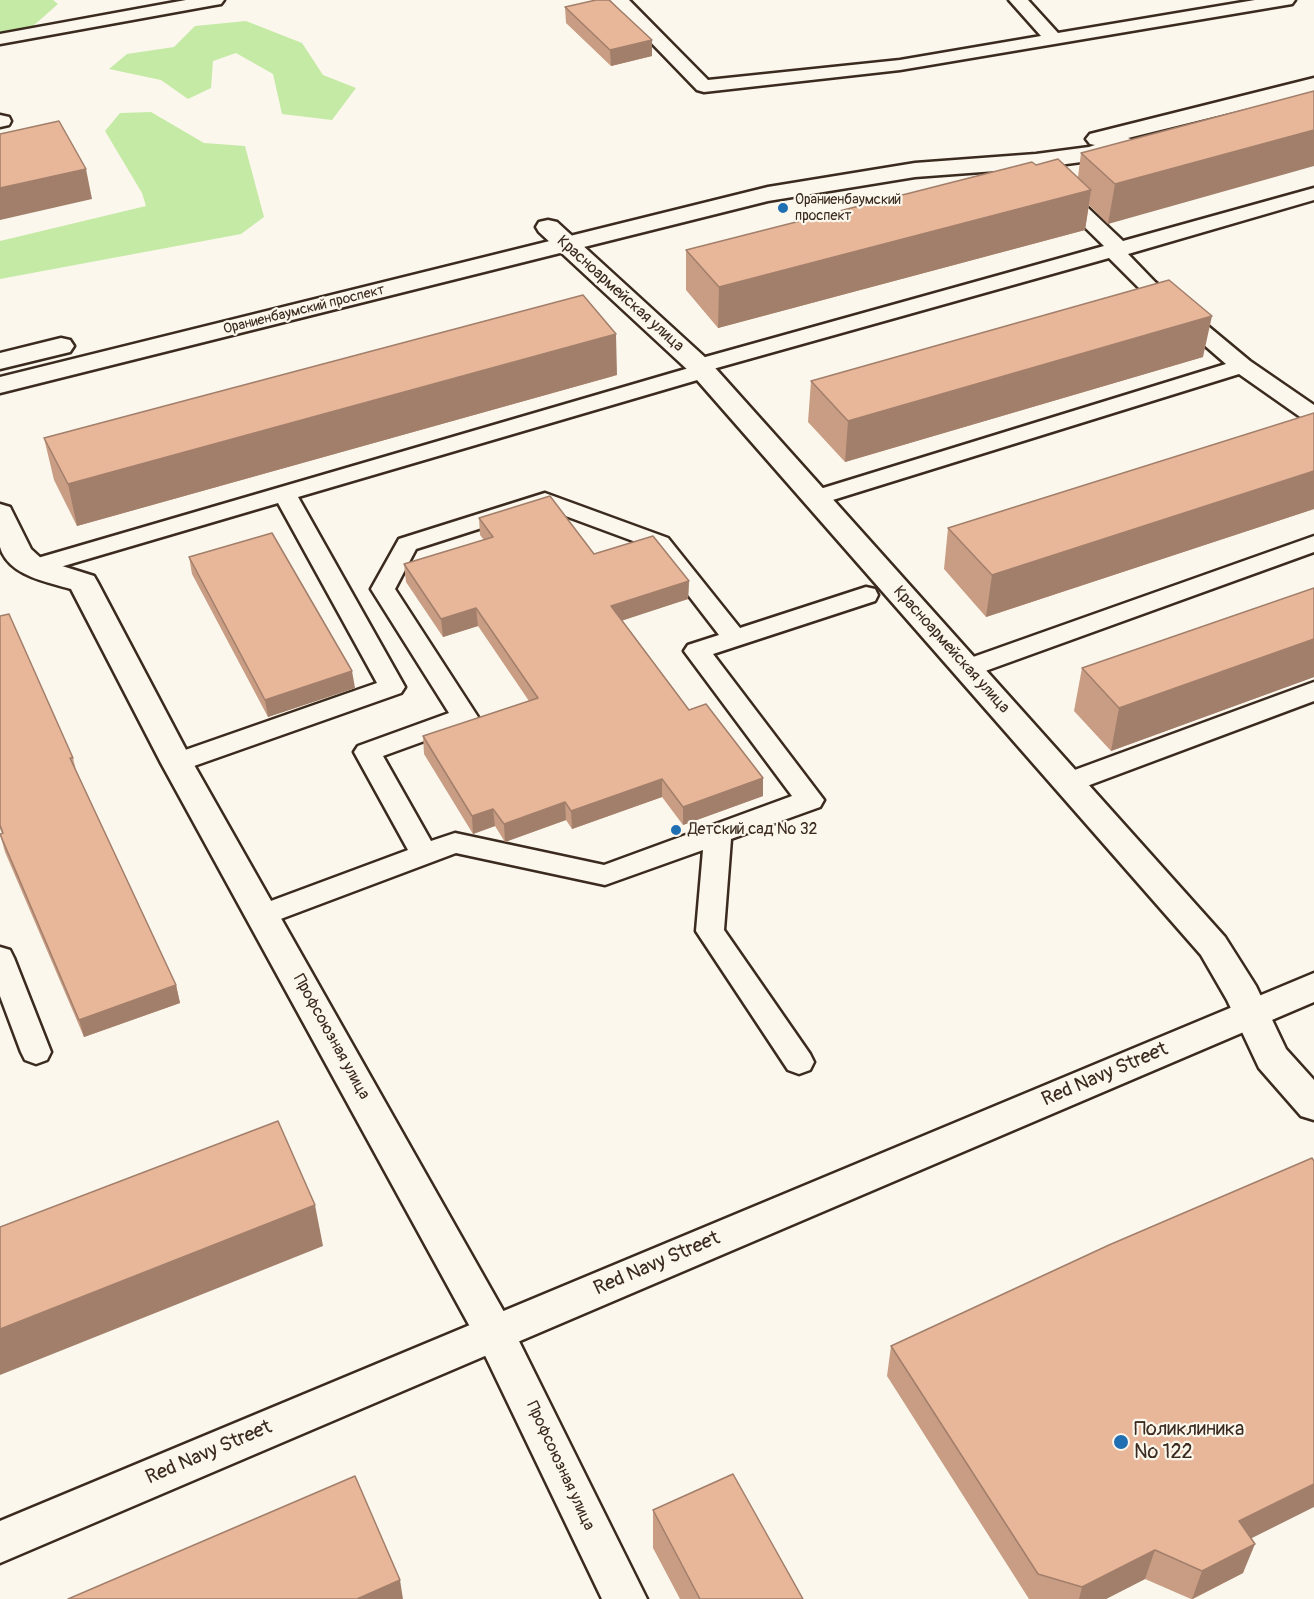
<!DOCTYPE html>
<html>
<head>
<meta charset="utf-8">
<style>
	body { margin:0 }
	canvas { display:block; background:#fbf7ec }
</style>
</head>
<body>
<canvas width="1314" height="1599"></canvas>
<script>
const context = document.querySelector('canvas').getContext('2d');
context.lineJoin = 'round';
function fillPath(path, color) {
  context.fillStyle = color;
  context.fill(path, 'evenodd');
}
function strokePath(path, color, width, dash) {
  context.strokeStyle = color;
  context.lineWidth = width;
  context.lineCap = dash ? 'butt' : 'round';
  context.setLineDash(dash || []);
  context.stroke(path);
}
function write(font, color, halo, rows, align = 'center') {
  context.font = font + ' Pangolin,sans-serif';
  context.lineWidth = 4.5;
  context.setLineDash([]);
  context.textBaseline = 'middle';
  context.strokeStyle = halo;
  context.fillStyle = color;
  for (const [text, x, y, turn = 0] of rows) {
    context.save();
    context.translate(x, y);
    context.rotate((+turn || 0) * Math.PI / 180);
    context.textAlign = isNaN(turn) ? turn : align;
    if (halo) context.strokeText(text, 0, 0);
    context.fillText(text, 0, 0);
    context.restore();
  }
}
fillPath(new Path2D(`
	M 0,0 L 53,0 L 58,4 L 33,26 L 0,32 Z
	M 246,21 L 302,43 L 323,75 L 356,88 L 332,120 L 282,114 L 273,74 L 236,53 L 213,61 L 211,88 L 188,99 L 161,80 L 109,69 L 127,54 L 174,47 L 195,26 Z
	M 151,112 L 204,143 L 245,146 L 264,217 L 241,234 L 0,279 L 0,241 L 146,206 L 142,193 L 105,131 L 120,113 Z`), '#c4eaa5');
const lane = new Path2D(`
	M 186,0 L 224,0 L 221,4 L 215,5 L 0,44 L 0,34 Z
	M 610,0 L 629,0 L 708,80 L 900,60 L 1041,36 L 1009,0 L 1028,0 L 1058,33 L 1255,0 L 1295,0 L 1292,4 L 1286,5 L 900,70 L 704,92 L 697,90 Z
	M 0,115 L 9,117 L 11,121 L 9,125 L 0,127 Z
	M 1060,186 L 1067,188 L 1123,241 L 1314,188 L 1314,200 L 1128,254 L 1155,282 L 1250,361 L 1314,405 L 1314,423 L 1306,421 L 1239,374 L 823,503 L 815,505 L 807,503 L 803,498 L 807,493 L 1226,364 L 1141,290 L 1109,258 L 713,369 L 714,371 L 711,376 L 298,497 L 405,687 L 401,693 L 177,772 L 168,770 L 164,763 L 168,756 L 377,683 L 278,503 L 33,575 L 24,572 L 21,567 L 24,562 L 689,368 L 688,366 L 691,361 L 1104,246 L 1053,196 L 1050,192 L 1053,188 Z
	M 545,493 L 668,538 L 740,628 L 866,587 L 875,589 L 878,595 L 875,601 L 713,654 L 824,800 L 820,807 L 731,839 L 724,930 L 810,1054 L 814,1062 L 810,1070 L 799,1074 L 788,1070 L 696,931 L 703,850 L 605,885 L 456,853 L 262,926 L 252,922 L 248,915 L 252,908 L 408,850 L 354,752 L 358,746 L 449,713 L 371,589 L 399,539 ZM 544,508 L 652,548 L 719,635 L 688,645 L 684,651 L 792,796 L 604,865 L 455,833 L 431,841 L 383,756 L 474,723 L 478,717 L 395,589 L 416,549 Z
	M 1314,536 L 1314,552 L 977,674 L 968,676 L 959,674 L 955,668 L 959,662 Z
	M 1314,682 L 1314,701 L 1079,789 L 1070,791 L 1061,789 L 1057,782 L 1061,775 Z
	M 0,947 L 10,950 L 14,958 L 51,1052 L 47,1060 L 36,1064 L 25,1060 L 21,1052 L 0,996 Z`);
const street = new Path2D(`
	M 548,220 L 557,222 L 708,360 L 1225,937 L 1256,986 L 1286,1049 L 1314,1080 L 1314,1120 L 1301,1116 L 1259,1068 L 1227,1000 L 1201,955 L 690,372 L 539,232 L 536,227 L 539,222 Z
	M 0,504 L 10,507 L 31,549 L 43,560 L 94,576 L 98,583 L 193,763 L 508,1319 L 647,1599 L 602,1599 L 480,1345 L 161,763 L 71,589 C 48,582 8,576 0,547 C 0,534 0,517 0,504 Z`);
const secondary = new Path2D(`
	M 1314,78 L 1314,92 L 1128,138 L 1134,140 L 1138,145 L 1134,150 L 1089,161 L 1036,168 L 915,177 L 768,201 L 0,393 L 0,377 L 768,187 L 915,163 L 1036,154 L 1089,147 L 1095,145 L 1090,144 L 1086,139 L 1090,134 Z
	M 61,338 L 70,340 L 74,346 L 70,352 L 0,369 L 0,353 Z
	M 1314,973 L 1314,1002 L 0,1563 L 0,1521 Z`);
strokePath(lane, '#3b2a1e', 5);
strokePath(street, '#3b2a1e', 5);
strokePath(secondary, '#3b2a1e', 5);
fillPath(lane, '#fbf7ec');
fillPath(street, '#fbf7ec');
fillPath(secondary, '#fbf7ec');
fillPath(new Path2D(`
	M 565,7 L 652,56 L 611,66 L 566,23 Z
	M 1314,91 L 1108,224 L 1089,205 L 1085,230 L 718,328 L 686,290 L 686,250 L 1036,165 L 1078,177 L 1081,153 Z
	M 1203,357 L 845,462 L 808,422 L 811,381 Z
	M 617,375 L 77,526 L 54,480 L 44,438 Z
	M 1314,413 L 1314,509 L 986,617 L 944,569 L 948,528 Z
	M 479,518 L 594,554 L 689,581 L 688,599 L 622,620 L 689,710 L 763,778 L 763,796 L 683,825 L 662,797 L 572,829 L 566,820 L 505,842 L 495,826 L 473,834 L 424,754 L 423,736 L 529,701 L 478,626 L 443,637 L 406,582 L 404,564 L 484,540 L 480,535 Z
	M 189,557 L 355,688 L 268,717 L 192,574 Z
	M 1314,588 L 1314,677 L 1111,751 L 1074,711 L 1082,668 Z
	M 0,616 L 73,758 L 76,770 L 176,985 L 180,1003 L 84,1037 L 5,852 L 0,834 L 2,833 L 0,829 Z
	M 891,1346 L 1251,1539 L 1243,1573 L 1193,1599 L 1191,1599 L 1145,1579 L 1106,1599 L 1029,1599 L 887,1376 Z
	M 653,1510 L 803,1599 L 680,1599 L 653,1548 Z`), '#c89d84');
fillPath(new Path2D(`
	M 652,40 L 652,56 L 611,66 L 610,50 Z
	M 1314,130 L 1314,166 L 1108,224 L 1115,184 Z
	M 86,169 L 92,199 L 0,220 L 0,188 Z
	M 1091,190 L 1085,230 L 718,328 L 719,287 Z
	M 1212,316 L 1203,357 L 845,462 L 848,421 Z
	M 616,334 L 617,375 L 77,526 L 68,484 Z
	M 1314,471 L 1314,509 L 986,617 L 992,575 Z
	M 689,581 L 688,599 L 612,624 L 611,606 Z
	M 476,608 L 478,626 L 443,637 L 441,619 Z
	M 1314,639 L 1314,677 L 1111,751 L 1119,708 Z
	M 352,671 L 355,688 L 268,717 L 265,700 Z
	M 763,778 L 763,796 L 683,825 L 683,807 Z
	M 662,779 L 662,797 L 572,829 L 571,811 Z
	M 565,802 L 566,820 L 505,842 L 504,824 Z
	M 493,809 L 495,826 L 473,834 L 472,816 Z
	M 176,985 L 180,1003 L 84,1037 L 79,1020 Z
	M 315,1205 L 323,1246 L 0,1375 L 0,1329 Z
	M 1314,1484 L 1314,1507 L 1228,1550 L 1239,1521 Z
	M 1255,1544 L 1243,1573 L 1192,1599 L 1202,1571 Z
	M 1155,1550 L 1145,1579 L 1106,1599 L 1079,1599 L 1082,1587 Z
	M 400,1580 L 403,1599 L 357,1599 Z`), '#a27f6b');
const building = new Path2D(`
	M 596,0 L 609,0 L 652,40 L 610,50 L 565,7 Z
	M 1314,91 L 1314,130 L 1115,184 L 1081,153 Z
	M 59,121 L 86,169 L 0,188 L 0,134 Z
	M 1058,159 L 1091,190 L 719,287 L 686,250 L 1032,162 L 1036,165 Z
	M 1169,280 L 1212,316 L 848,421 L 811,381 Z
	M 583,295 L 616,334 L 68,484 L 44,438 Z
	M 1314,413 L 1314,471 L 992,575 L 948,528 Z
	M 550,496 L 594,554 L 653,536 L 689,581 L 611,606 L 689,710 L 706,704 L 763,778 L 683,807 L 662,779 L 571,811 L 565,802 L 504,824 L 493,809 L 472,816 L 423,736 L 538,698 L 476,608 L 441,619 L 404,564 L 493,537 L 479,518 Z
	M 272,533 L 352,671 L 265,700 L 189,557 Z
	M 1314,588 L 1314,639 L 1119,708 L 1082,668 Z
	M 9,614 L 73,758 L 70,758 L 176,985 L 79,1020 L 0,834 L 3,833 L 0,825 L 0,616 Z
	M 278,1121 L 315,1205 L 0,1329 L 0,1227 Z
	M 1312,1158 L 1314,1161 L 1314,1484 L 1239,1521 L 1255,1544 L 1202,1571 L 1155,1550 L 1082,1587 L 1038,1574 L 891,1346 L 1109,1245 Z
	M 733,1474 L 803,1599 L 700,1599 L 653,1510 Z
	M 355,1476 L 400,1580 L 357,1599 L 68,1599 Z`);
fillPath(building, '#e8b699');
strokePath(building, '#a27f6b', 1.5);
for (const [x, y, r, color] of [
	[783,208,6,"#1f6fb2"],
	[676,830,6,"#1f6fb2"],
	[1121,1442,8,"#1f6fb2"]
]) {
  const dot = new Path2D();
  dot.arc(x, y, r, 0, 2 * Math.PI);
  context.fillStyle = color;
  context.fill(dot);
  strokePath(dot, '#fbf7ec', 2);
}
write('14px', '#3b2a1e', '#fbf7ec', [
	["Ораниенбаумский",795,200],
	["проспект",795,216]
], 'left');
write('14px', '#3b2a1e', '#fbf7ec', [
	["Ораниенбаумский проспект",304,310,-14]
]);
write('16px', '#3b2a1e', '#fbf7ec', [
	["Красноармейская улица",620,294,42],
	["Красноармейская улица",951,650,48],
	["Профсоюзная улица",331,1037,61],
	["Профсоюзная улица",560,1466,65]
]);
write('16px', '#3b2a1e', '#fbf7ec', [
	["Детский сад № 32",688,830]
], 'left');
write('20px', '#3b2a1e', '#fbf7ec', [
	["Red Navy Street",1105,1075,-23],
	["Red Navy Street",657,1264,-23],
	["Red Navy Street",209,1453,-23]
]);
write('20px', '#3b2a1e', '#fbf7ec', [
	["Поликлиника",1134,1430],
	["№ 122",1134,1453]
], 'left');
</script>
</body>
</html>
